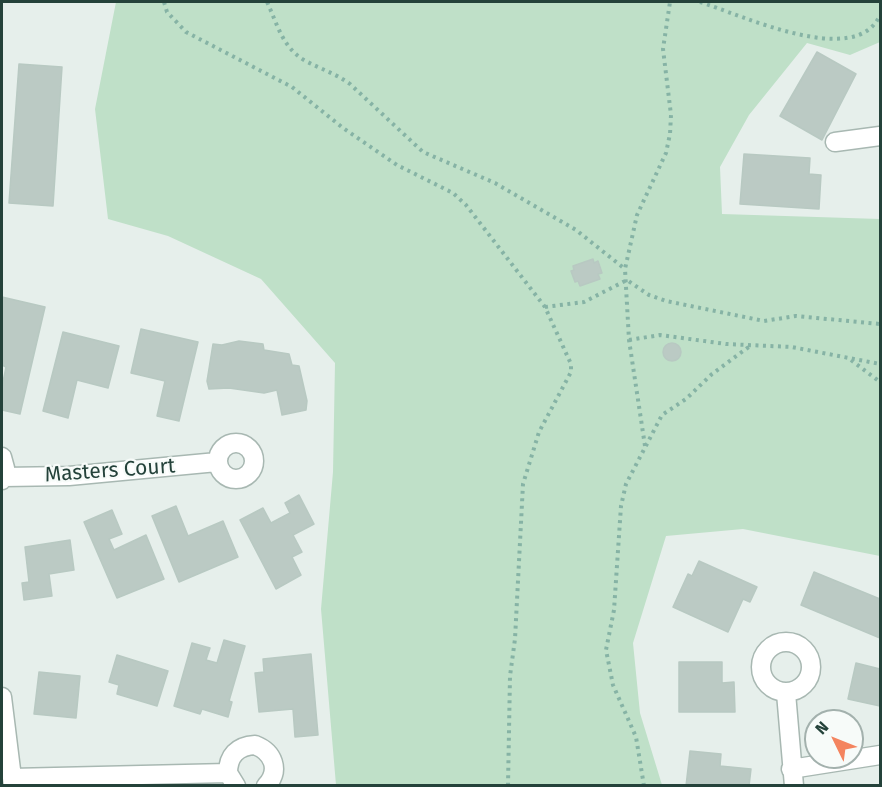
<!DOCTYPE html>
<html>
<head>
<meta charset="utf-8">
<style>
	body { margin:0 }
	#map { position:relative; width:882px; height:787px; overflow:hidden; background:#e6efeb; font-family:"Fira Sans",sans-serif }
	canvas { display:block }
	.frame { position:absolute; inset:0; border:3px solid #24423a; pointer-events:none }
	.north { position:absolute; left:804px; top:709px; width:60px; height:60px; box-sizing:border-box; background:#f7fbf9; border:2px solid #a3b1ad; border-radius:50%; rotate:313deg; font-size:16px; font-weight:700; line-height:24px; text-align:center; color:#24423a }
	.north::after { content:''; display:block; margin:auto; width:21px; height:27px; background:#f4845f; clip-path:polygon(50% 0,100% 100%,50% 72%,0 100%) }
</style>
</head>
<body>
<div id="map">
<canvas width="882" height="787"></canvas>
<div class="frame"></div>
<div class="north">N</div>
</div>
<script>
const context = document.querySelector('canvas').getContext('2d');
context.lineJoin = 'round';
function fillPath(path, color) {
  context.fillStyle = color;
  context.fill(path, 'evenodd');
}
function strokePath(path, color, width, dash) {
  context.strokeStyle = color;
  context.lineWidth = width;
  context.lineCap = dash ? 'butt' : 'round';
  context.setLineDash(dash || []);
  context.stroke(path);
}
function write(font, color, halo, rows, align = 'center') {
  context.font = font + ' "Fira Sans",sans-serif';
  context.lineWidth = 4.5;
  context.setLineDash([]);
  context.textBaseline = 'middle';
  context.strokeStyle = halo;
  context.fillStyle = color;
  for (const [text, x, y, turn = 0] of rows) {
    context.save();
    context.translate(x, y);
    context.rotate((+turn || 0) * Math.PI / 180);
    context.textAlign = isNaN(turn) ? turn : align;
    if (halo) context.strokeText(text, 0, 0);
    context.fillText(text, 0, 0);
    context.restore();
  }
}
fillPath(new Path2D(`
	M 116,2 L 880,2 L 880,42 L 850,55 L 807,43 L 749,115 L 720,167 L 722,214 L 880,219 L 880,556 L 743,529 L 666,536 L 633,643 L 640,713 L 662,785 L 336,785 L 321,609 L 333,472 L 335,363 L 261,279 L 168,236 L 108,219 L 95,109 Z`), '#bfe0c8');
const building = new Path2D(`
	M 817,52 L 856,74 L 822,140 L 780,116 Z
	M 19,64 L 62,67 L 53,206 L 9,203 Z
	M 744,154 L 810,158 L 809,174 L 821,175 L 819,209 L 740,204 Z
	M 593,259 L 594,263 L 598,261 L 602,273 L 598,274 L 600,279 L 580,286 L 578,281 L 575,282 L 571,271 L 574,270 L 573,266 Z
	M 2,297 L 45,307 L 20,414 L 2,410 L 2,387 L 6,367 L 2,365 Z
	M 141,329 L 198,342 L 179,421 L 157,416 L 165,381 L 131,373 Z
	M 63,332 L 119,346 L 108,388 L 77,380 L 68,418 L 43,411 Z
	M 239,341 L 263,344 L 264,350 L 289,354 L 292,365 L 299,366 L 307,401 L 306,410 L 282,415 L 277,390 L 264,393 L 229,388 L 209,389 L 207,381 L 213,344 L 222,345 Z
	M663 352a9 9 0 1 1 18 0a9 9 0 1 1-18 0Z
	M 299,495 L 314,524 L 293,535 L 302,552 L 292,557 L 301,575 L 276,589 L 240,520 L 263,508 L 271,523 L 290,513 L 285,503 Z
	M 176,506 L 188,536 L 223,521 L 238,557 L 179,582 L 152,516 Z
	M 112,510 L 122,534 L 109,539 L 114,550 L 146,535 L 164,579 L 117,598 L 84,522 Z
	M 70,540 L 74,570 L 49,574 L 52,596 L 24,600 L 22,583 L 29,582 L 25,547 Z
	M 699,561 L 757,587 L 750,602 L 743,599 L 728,632 L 673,607 L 688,574 L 692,576 Z
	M 814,572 L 880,599 L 880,638 L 801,605 Z
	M 224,640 L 245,646 L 229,701 L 232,702 L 228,717 L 202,709 L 200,714 L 174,706 L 192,643 L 210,648 L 206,660 L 217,663 Z
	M 311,654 L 318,735 L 295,737 L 293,709 L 259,712 L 255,673 L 264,672 L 263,659 Z
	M 117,655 L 168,671 L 157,706 L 117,694 L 119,685 L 109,682 Z
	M 679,662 L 722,662 L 722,683 L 734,682 L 735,712 L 679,712 Z
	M 856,663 L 880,669 L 880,706 L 848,699 Z
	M 39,672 L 80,676 L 76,718 L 34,714 Z
	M 690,751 L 721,754 L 720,766 L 751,769 L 749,786 L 686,786 Z`);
fillPath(building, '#bbcac4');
strokePath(building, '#b8c9c2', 1.5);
const minor = new Path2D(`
	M 835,142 L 880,136
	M218 461a18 18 0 1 1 36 0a18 18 0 1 1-36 0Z
	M 2,457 L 5,468 L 2,480
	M 3,477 L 69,476 L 217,462
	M761 667a25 25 0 1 1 50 0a25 25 0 1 1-50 0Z
	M 786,693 L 794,786
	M 2,697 L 13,786
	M 791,769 L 880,755
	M 12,778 L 228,773
	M 236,786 L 228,773 C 228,756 237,746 255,745 C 273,752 281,770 266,786`);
strokePath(minor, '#a8b8b2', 21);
strokePath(new Path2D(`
	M 164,2 L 167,12 L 186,32 L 292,87 L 343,128 L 397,165 L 453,193 L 466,205 L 545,307 L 571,364 L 571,372 L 539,432 L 523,484 L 515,639 L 510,676 L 508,786
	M 267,2 C 277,23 282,47 304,60 C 320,69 335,73 350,84 L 423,152 L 495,183 L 576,230 L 625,269
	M 700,2 C 739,14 856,70 880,15
	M 545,307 L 584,302 L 627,280 L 649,295 L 666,301 L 764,321 L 796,316 L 880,324
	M 629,340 L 660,335 L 726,344 L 792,347 L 880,364
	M 851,360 L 880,382
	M 645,446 L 629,340 L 625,269 L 637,215 L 666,153 L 670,134 L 671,115 L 663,49 L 670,2
	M 644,786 L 636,737 L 613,685 L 606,650 L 614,610 L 621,506 L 626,484 L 662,415 L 686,399 L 712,374 L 750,346`), '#86b3a5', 4, [3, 4.5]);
strokePath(minor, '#fff', 18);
write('21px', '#24423a', '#f7fbf9', [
	["Masters Court",110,471,-4]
]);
</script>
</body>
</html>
